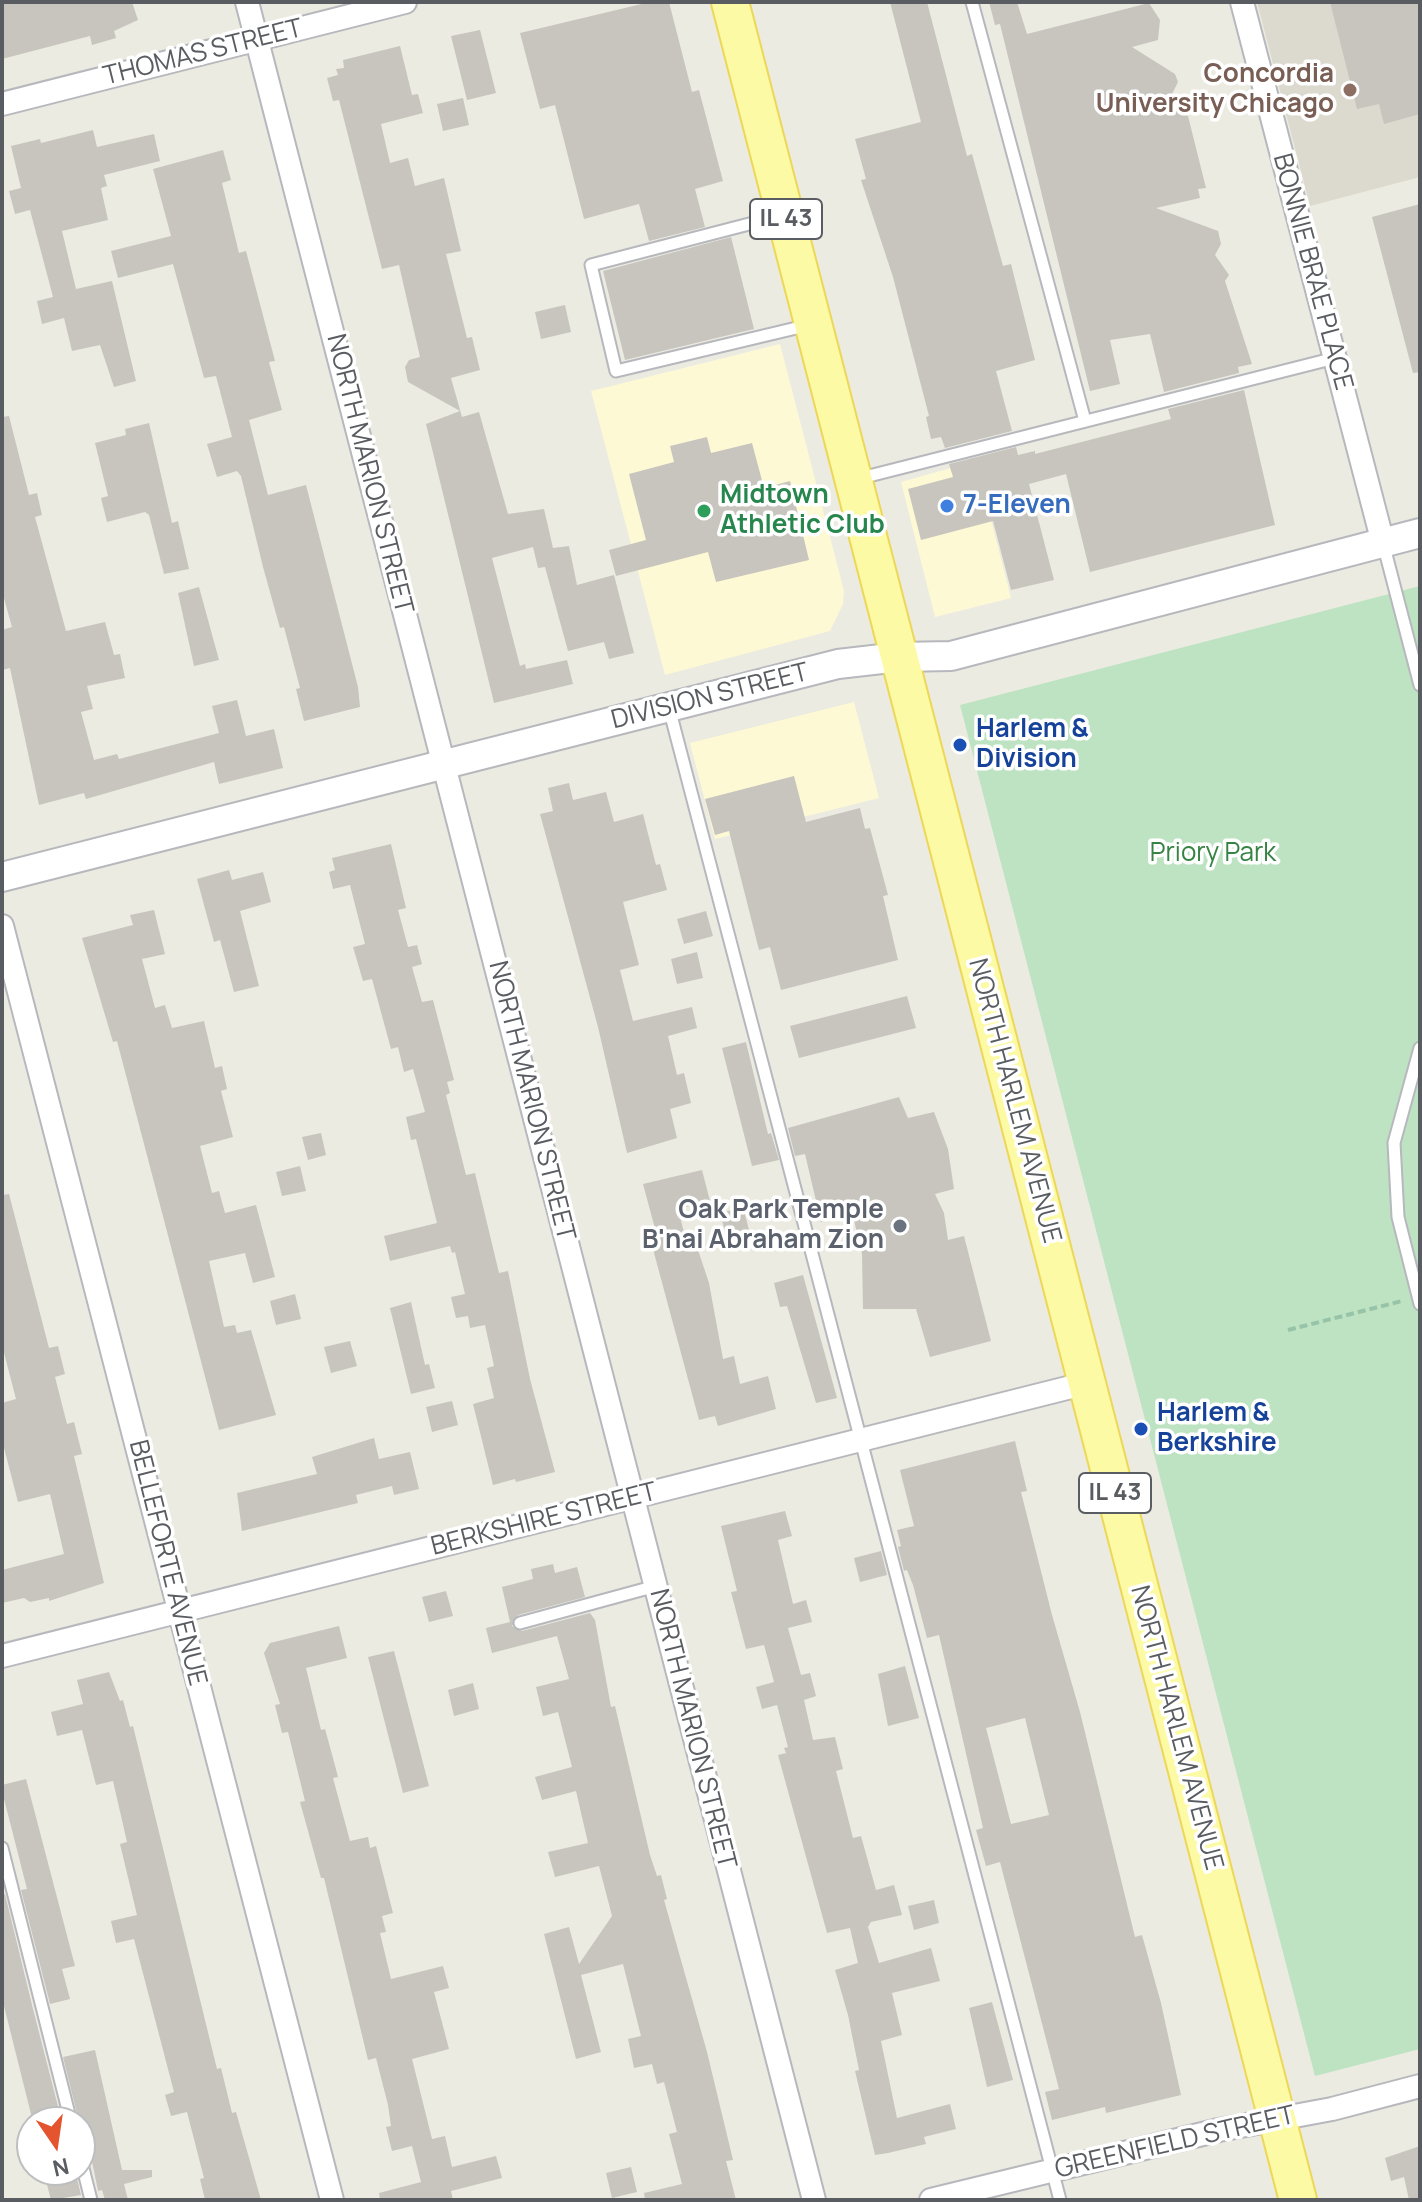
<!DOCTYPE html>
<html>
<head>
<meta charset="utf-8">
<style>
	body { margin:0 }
	#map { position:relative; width:1422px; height:2202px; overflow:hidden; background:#ecebe1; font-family:Manrope,sans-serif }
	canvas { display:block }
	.frame { position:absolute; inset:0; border:4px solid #595c61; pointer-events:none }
	.north { position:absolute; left:16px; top:2106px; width:80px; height:80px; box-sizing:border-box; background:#fff; border:2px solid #bdbec0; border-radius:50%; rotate:167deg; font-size:22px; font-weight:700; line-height:32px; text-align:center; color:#595c61 }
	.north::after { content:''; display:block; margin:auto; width:28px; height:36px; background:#e4542f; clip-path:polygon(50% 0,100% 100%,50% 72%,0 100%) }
</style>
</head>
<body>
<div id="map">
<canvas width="1422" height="2202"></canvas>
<div class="frame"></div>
<div class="north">N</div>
</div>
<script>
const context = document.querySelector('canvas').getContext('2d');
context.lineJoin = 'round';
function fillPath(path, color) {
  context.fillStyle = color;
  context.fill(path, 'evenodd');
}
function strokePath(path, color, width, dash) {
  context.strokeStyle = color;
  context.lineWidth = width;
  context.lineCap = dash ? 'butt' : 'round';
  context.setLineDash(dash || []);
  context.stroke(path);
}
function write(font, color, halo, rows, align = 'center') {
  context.font = font + ' Manrope,sans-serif';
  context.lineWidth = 7;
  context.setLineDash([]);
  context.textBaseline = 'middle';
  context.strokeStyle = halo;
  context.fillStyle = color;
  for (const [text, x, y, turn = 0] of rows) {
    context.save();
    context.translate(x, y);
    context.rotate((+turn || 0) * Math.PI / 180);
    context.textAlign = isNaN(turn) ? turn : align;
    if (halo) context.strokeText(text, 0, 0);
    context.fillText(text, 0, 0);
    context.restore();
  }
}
fillPath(new Path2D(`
	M 780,344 L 844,591 L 843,604 L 830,631 L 665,675 L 591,391 Z
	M 976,461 L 1011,598 L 935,617 L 901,482 Z
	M 854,702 L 879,798 L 715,839 L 690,743 Z`), '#fdf9d5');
fillPath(new Path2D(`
	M 1257,2 L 1420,2 L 1420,177 L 1310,206 Z`), '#dcdacf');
fillPath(new Path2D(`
	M 1420,586 L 1420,2049 L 1315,2076 L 960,705 Z`), '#bde3c2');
fillPath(new Path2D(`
	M 2,2 L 132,2 L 138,20 L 114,31 L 116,38 L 92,45 L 90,36 L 2,59 Z
	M 650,2 L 669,2 L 692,92 L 699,90 L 723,181 L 695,189 L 705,227 L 649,241 L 639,204 L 584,219 L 555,105 L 540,109 L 520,33 Z
	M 890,2 L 927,2 L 967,156 L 972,154 L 1003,266 L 1011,264 L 1035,360 L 996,371 L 1012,431 L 945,448 L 941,437 L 931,439 L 926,417 L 929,416 L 893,277 L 861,180 L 866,179 L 855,139 L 921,122 Z
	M 989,2 L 1017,2 L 1027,34 L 1149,3 L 1160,20 L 1158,40 L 1132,47 L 1175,74 L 1178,82 L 1172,94 L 1176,110 L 1188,116 L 1206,188 L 1198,189 L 1200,198 L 1156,208 L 1218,231 L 1221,244 L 1215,255 L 1229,275 L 1225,281 L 1252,364 L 1238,367 L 1239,373 L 1164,392 L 1150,334 L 1110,340 L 1120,384 L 1090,391 L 1000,24 L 995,25 Z
	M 1330,2 L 1420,2 L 1420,114 L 1384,124 L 1379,104 L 1357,109 Z
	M 480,30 L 496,93 L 467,100 L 451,36 Z
	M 400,46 L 412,95 L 418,94 L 423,113 L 381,124 L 390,163 L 408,158 L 415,186 L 444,178 L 461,251 L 446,254 L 467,338 L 472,337 L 480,370 L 451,378 L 462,417 L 479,412 L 508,514 L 544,509 L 553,548 L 569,546 L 577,585 L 614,575 L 634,653 L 609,659 L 604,642 L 568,651 L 545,567 L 538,568 L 533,547 L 492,558 L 520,666 L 525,664 L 526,669 L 567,660 L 573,684 L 494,703 L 426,424 L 460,411 L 408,382 L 405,367 L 409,360 L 420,357 L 399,265 L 382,269 L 339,100 L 333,101 L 327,78 L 338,75 L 336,69 L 344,68 L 343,60 Z
	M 463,98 L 469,125 L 443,131 L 437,104 Z
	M 93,130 L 97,147 L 154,134 L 160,161 L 104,175 L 107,186 L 101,188 L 108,220 L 62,231 L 76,289 L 112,281 L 136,381 L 114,387 L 100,345 L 72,351 L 64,318 L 42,324 L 37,301 L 53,297 L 30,210 L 15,214 L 9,191 L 21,188 L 11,146 L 40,139 L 41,143 Z
	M 223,150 L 231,180 L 222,183 L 239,253 L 246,251 L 275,361 L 269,362 L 282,410 L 249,420 L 268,495 L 306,485 L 358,687 L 360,707 L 304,721 L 296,689 L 300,688 L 284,627 L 280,628 L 263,567 L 241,476 L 237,471 L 217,477 L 207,444 L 232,437 L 216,376 L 204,378 L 173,264 L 118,278 L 111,251 L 171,236 L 153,169 Z
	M 1420,204 L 1420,372 L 1413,373 L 1372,217 Z
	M 731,237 L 754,329 L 625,360 L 603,271 Z
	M 565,305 L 571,332 L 541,339 L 535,312 Z
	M 1244,390 L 1275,525 L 1090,572 L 1066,474 L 1029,484 L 1054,580 L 1011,590 L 993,521 L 921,540 L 908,489 L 953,477 L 949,464 L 1016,447 L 1018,455 L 1035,451 L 1035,454 L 1171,419 L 1168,409 Z
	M 9,416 L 29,495 L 37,493 L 42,515 L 35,517 L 66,631 L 105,622 L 114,655 L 120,654 L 125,678 L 87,686 L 93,709 L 81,712 L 94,760 L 117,754 L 119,759 L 219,733 L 212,706 L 237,700 L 246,736 L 274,729 L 283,768 L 219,784 L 214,762 L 86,799 L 84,793 L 39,805 L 10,668 L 2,670 L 2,630 L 12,627 L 2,591 L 2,417 Z
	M 149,423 L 172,523 L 178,521 L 189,569 L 164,574 L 149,515 L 145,512 L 107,522 L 101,498 L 108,496 L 95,443 L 126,435 L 125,429 Z
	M 707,437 L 711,453 L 752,443 L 764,488 L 790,481 L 809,560 L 716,582 L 708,552 L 616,576 L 609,550 L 646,540 L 629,474 L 674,462 L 670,446 Z
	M 199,587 L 219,660 L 194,666 L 178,593 Z
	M 794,776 L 806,822 L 860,808 L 865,829 L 870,828 L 888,895 L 883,896 L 898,960 L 781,990 L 770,947 L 759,950 L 729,831 L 715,835 L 705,799 Z
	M 569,783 L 573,800 L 606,792 L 614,822 L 643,814 L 656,865 L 660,864 L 667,890 L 623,902 L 639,965 L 620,970 L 633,1021 L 692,1007 L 697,1028 L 668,1036 L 677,1075 L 684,1073 L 691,1103 L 670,1109 L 677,1138 L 627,1153 L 598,1027 L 540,814 L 553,811 L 548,788 Z
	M 391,844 L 406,908 L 398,910 L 408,947 L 417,945 L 422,964 L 412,967 L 422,1002 L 433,1000 L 454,1080 L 447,1082 L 450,1093 L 446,1095 L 466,1175 L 475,1173 L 499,1273 L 508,1271 L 530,1379 L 555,1472 L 516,1482 L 515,1479 L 493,1485 L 473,1404 L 494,1398 L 487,1368 L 494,1366 L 485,1325 L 470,1328 L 468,1316 L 456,1318 L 451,1297 L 465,1294 L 455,1252 L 452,1253 L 450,1246 L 390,1261 L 384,1236 L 437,1223 L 416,1139 L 411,1140 L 406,1117 L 425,1112 L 413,1069 L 404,1072 L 398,1047 L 391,1049 L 372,979 L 363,981 L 353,947 L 365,944 L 350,885 L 333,889 L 329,872 L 335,870 L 332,858 Z
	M 229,870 L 232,880 L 263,872 L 271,902 L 240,911 L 259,986 L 234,992 L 220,940 L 214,942 L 197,879 Z
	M 154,910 L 165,954 L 142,959 L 155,1008 L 165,1005 L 172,1028 L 204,1021 L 215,1068 L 222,1066 L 227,1089 L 221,1091 L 233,1137 L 200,1146 L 212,1193 L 219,1191 L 225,1213 L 256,1205 L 275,1277 L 253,1283 L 245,1253 L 209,1261 L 224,1327 L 235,1325 L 237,1333 L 251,1330 L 276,1415 L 219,1430 L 117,1041 L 113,1042 L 82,938 L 133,925 L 130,915 Z
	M 706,911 L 713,936 L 684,944 L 677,919 Z
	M 697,952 L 703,978 L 677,984 L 671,959 Z
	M 907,996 L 916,1028 L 799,1058 L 790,1026 Z
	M 746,1042 L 768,1134 L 771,1133 L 779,1160 L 752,1166 L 722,1048 Z
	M 899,1097 L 908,1118 L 934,1112 L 948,1149 L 954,1189 L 935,1194 L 944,1213 L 948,1240 L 964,1236 L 991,1341 L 930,1357 L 916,1309 L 863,1309 L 862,1254 L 853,1216 L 821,1222 L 805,1154 L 795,1156 L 788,1128 Z
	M 321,1133 L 326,1155 L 308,1160 L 302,1137 Z
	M 300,1166 L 306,1191 L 282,1196 L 276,1172 Z
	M 702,1170 L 710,1201 L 678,1209 L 689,1252 L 698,1250 L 709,1283 L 723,1359 L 734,1356 L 740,1384 L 768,1376 L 776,1409 L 718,1426 L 715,1416 L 699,1420 L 650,1238 L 657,1236 L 643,1184 Z
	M 9,1194 L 49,1348 L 58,1346 L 65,1374 L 55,1377 L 67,1424 L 74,1422 L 82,1454 L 74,1456 L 104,1583 L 49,1601 L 49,1598 L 30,1602 L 24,1598 L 2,1603 L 2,1570 L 64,1554 L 50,1494 L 18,1502 L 2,1440 L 2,1403 L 16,1399 L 2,1345 L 2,1195 Z
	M 743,1207 L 749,1230 L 726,1235 L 720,1213 Z
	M 803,1275 L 837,1398 L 816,1403 L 787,1306 L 780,1307 L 774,1283 Z
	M 295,1294 L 301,1319 L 276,1325 L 270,1301 Z
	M 411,1302 L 425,1365 L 429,1364 L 435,1388 L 411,1394 L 390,1308 Z
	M 350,1341 L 357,1366 L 331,1373 L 324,1347 Z
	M 452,1401 L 458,1425 L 432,1432 L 426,1407 Z
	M 374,1438 L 379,1459 L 410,1452 L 419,1489 L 394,1495 L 392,1486 L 356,1495 L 358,1503 L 242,1531 L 237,1493 L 317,1474 L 312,1457 Z
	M 1015,1441 L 1027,1491 L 1021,1492 L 1052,1615 L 1080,1712 L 1135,1937 L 1142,1935 L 1161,2003 L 1181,2095 L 1106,2113 L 1105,2107 L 1052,2120 L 1045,2092 L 1059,2089 L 1000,1862 L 986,1866 L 976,1830 L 983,1828 L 939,1635 L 927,1638 L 913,1585 L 907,1570 L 904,1571 L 898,1547 L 901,1546 L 897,1530 L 914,1526 L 900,1470 ZM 1025,1718 L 1049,1815 L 1011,1824 L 986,1728 Z
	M 785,1511 L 792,1536 L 778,1540 L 793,1604 L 806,1600 L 812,1622 L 788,1628 L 801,1675 L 810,1673 L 816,1696 L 804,1700 L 813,1740 L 835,1737 L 843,1769 L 836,1771 L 853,1838 L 861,1836 L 876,1890 L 894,1885 L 902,1915 L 871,1922 L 868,1927 L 879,1963 L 931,1948 L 940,1981 L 892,1993 L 902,2035 L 881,2041 L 897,2118 L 950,2104 L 956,2129 L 924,2137 L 926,2144 L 888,2153 L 875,2155 L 855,2071 L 859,2070 L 848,2015 L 835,1970 L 858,1963 L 850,1928 L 827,1933 L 778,1755 L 786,1753 L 784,1748 L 788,1747 L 777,1705 L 762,1709 L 756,1687 L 774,1682 L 764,1645 L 746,1649 L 731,1592 L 737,1591 L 721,1526 Z
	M 881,1551 L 887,1575 L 860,1582 L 854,1558 Z
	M 553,1564 L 555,1573 L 577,1567 L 585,1597 L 518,1615 L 512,1626 L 522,1631 L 590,1613 L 595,1620 L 611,1707 L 615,1706 L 650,1855 L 657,1876 L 661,1875 L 667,1899 L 664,1900 L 707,2052 L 733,2160 L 726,2161 L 736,2200 L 645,2200 L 644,2193 L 682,2184 L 669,2134 L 677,2132 L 664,2082 L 657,2084 L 652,2064 L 634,2068 L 628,2039 L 641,2036 L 623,1964 L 581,1975 L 601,2052 L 576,2059 L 544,1934 L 569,1927 L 579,1964 L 612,1916 L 599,1866 L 555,1877 L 548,1852 L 588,1843 L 576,1791 L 542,1800 L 535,1777 L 572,1767 L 558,1712 L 543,1716 L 536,1687 L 569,1679 L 557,1636 L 492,1653 L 486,1628 L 510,1622 L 502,1587 L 533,1579 L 531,1569 Z
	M 446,1591 L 453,1616 L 429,1622 L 422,1597 Z
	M 339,1626 L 347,1658 L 306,1668 L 321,1730 L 325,1729 L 333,1758 L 338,1777 L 333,1778 L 350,1841 L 368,1837 L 370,1848 L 376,1846 L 393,1913 L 382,1916 L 386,1932 L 380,1933 L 391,1979 L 443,1966 L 449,1988 L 434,1992 L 449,2049 L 412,2059 L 432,2139 L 445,2136 L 452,2167 L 496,2156 L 502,2178 L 451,2191 L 453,2200 L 380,2200 L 379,2193 L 421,2182 L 412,2146 L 392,2151 L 386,2127 L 391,2126 L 388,2105 L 376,2058 L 368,2060 L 324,1878 L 321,1878 L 300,1802 L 305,1801 L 288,1732 L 282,1733 L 275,1705 L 280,1704 L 264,1653 L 270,1643 Z
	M 394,1651 L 429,1786 L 403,1793 L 368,1657 Z
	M 905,1666 L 919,1718 L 888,1726 L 878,1674 Z
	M 109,1672 L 120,1701 L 123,1700 L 130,1727 L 133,1726 L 217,2069 L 221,2068 L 232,2113 L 236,2112 L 261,2200 L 205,2200 L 200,2179 L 204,2178 L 187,2112 L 171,2116 L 165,2095 L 174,2092 L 134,1939 L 116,1943 L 111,1921 L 137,1915 L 120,1844 L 127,1842 L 113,1781 L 96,1785 L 82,1730 L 57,1736 L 51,1712 L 83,1704 L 77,1680 Z
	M 473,1683 L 479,1709 L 454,1716 L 448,1690 Z
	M 26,1779 L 75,1966 L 62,1969 L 70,1999 L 50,2004 L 21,1890 L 27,1889 L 2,1791 L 2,1785 Z
	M 5,1894 L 33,2009 L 62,2122 L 33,2122 L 2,1998 L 2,1895 Z
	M 934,1900 L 939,1923 L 914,1930 L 908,1906 Z
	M 992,2002 L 1013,2080 L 987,2087 L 969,2008 Z
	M 95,2050 L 122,2170 L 152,2170 L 152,2177 L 124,2184 L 128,2200 L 105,2200 L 102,2190 L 98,2191 L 84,2122 L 79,2122 L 63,2057 Z
	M 1420,2146 L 1420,2200 L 1409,2200 L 1404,2177 L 1391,2181 L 1385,2158 Z
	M 631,2167 L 637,2192 L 612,2198 L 606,2173 Z
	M 71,2170 L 75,2170 L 81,2195 L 51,2200 L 45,2177 Z`), '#c7c5be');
const service = new Path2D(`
	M 972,2 L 1085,421
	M 780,216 L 591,265 L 616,371 L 809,325
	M 857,479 L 1335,358
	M 1383,543 L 1420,685
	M 669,708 L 1060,2200
	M 1420,1048 L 1394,1143 L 1398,1217 L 1420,1304
	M 520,1623 L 656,1586
	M 2,1848 L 71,2122
	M 80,2156 L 91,2200`);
const minor = new Path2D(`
	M 247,2 L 814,2200
	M 1242,2 L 1383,543
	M 2,104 L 405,2
	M 2,926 L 332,2200
	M 2,1656 L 1087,1383
	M 931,2200 L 1219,2130 L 1332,2109 L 1420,2086`);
const tertiary = new Path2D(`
	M 2,877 L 838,664 L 899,657 L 951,656 L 1420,533`);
const primary = new Path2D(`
	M 730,2 L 1298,2200`);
strokePath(service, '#b6b8bd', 15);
strokePath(minor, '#b6b8bd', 26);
strokePath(tertiary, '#b6b8bd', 32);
strokePath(primary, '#edd758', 40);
strokePath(new Path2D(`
	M 1288,1330 L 1402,1301`), '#97c4a9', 4, [8, 4]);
strokePath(service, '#fff', 11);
strokePath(minor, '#fff', 22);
strokePath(tertiary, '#fff', 28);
strokePath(primary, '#fdfaa5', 36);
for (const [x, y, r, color] of [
	[1350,90,8,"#8d6e63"],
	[947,506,8,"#3f7fe0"],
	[704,511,8,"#2e9e5b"],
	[960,745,8,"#1a4fb4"],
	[900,1226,8,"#6b7280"],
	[1141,1429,8,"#1a4fb4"]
]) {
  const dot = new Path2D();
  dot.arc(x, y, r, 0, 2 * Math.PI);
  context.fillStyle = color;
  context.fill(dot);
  strokePath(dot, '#fff', 3);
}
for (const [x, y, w] of [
	[786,219,72],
	[1115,1493,72]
]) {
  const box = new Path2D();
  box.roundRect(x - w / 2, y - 20, w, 40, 6);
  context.fillStyle = '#fff';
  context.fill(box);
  strokePath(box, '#595c61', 2);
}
write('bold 24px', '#595c61', null, [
	["IL 43",786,219],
	["IL 43",1115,1493]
]);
write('26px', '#595c61', '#fff', [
	["THOMAS STREET",203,53,-14],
	["BONNIE BRAE PLACE",1312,272,75],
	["NORTH MARION STREET",369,474,76],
	["DIVISION STREET",710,697,-14],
	["NORTH MARION STREET",531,1101,76],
	["NORTH HARLEM AVENUE",1014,1101,75],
	["BERKSHIRE STREET",544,1520,-14],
	["BELLEFORTE AVENUE",167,1563,76],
	["NORTH HARLEM AVENUE",1176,1728,75],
	["NORTH MARION STREET",692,1729,76],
	["GREENFIELD STREET",1175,2143,-13]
]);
write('bold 26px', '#785e54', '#fff', [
	["Concordia",1334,75],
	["University Chicago",1334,105]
], 'right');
write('bold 26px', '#27864d', '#fff', [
	["Midtown",720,496],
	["Athletic Club",720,526]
], 'left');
write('bold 26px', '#366cbe', '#fff', [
	["7-Eleven",963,506]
], 'left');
write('bold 26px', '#164399', '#fff', [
	["Harlem &",976,730],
	["Division",976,760],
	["Harlem &",1157,1414],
	["Berkshire",1157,1444]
], 'left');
write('26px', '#378344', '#fff', [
	["Priory Park",1213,854]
]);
write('bold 26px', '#5b616d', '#fff', [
	["Oak Park Temple",884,1211],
	["B'nai Abraham Zion",884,1241]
], 'right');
</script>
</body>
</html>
